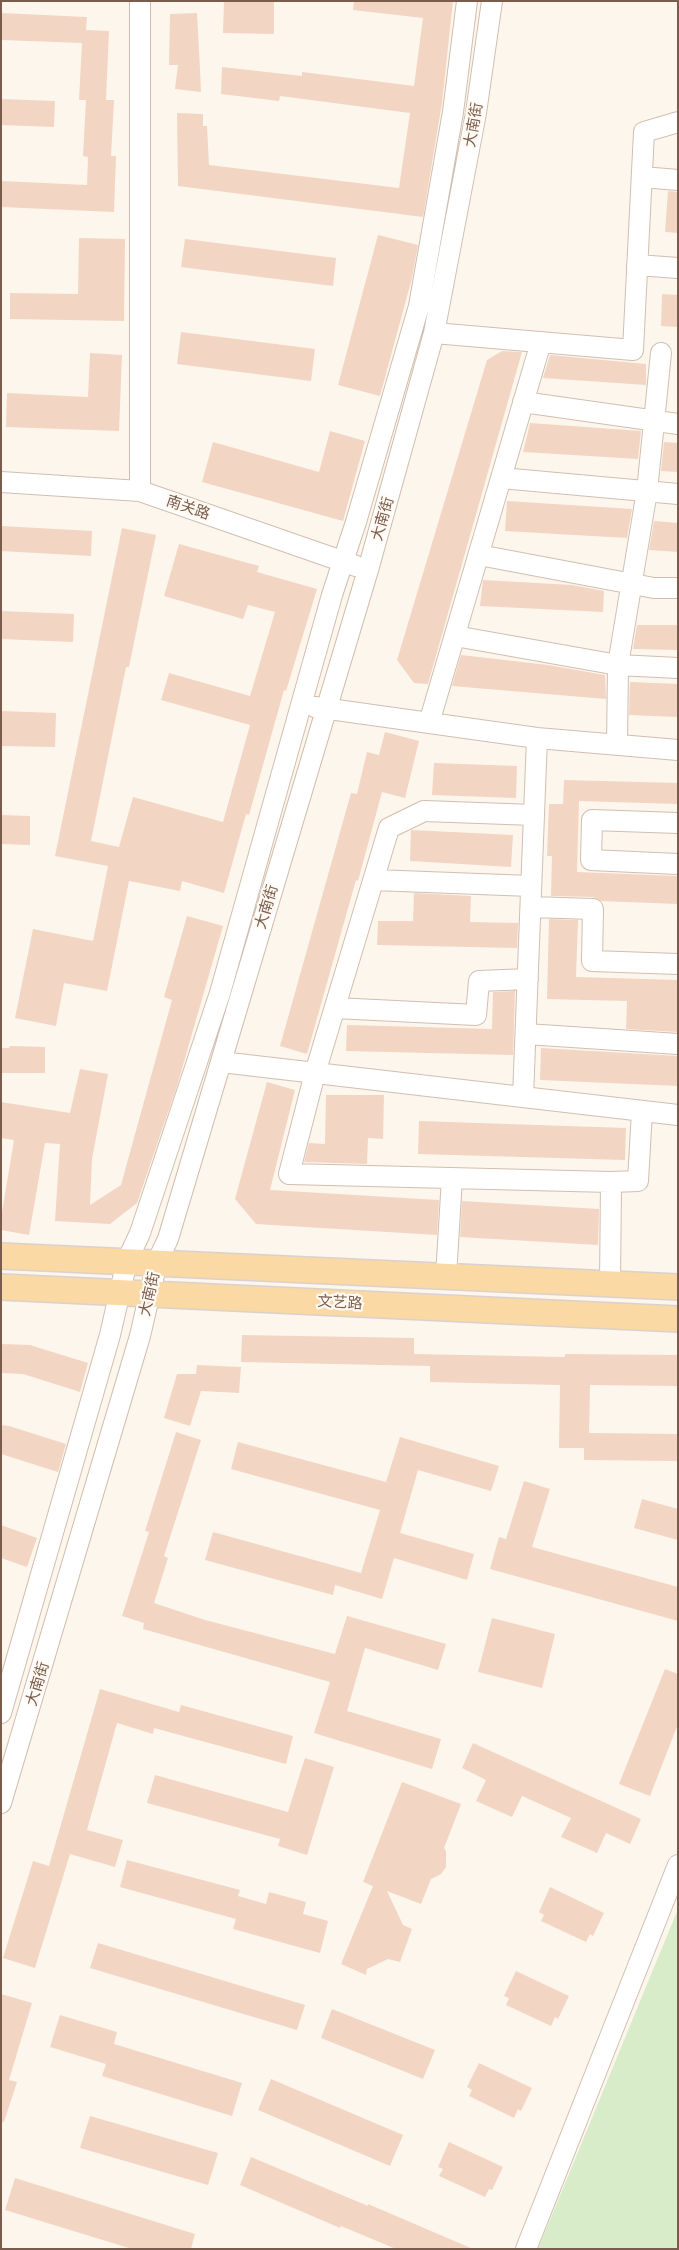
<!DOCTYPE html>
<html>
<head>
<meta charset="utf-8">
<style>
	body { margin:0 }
	#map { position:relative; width:679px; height:2250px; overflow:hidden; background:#fdf6ec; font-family:Karla,sans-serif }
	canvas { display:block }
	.frame { position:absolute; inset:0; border:2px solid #7a5c4d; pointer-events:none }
</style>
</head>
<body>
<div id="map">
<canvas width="679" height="2250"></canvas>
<div class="frame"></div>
</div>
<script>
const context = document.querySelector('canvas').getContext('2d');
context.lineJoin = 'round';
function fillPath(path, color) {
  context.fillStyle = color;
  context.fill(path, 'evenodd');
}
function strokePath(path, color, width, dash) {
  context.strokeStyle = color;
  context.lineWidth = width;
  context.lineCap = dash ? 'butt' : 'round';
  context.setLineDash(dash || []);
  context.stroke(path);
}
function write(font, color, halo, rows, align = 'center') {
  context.font = font + ' Karla,"Noto Sans SC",sans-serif';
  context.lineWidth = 4.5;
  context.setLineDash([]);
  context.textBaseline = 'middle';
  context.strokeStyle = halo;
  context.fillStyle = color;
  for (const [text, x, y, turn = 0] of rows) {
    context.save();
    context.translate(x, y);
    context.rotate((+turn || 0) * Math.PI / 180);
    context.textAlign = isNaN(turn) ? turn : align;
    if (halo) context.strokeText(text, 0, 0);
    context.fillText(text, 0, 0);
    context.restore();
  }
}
fillPath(new Path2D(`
	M 678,1909 L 678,2249 L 538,2249 Z`), '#d8ecc9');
fillPath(new Path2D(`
	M 224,1 L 274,1 L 274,34 L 223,33 Z
	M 354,1 L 453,1 L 442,103 L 423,217 L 178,186 L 177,113 L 203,114 L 203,126 L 207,126 L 209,165 L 399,188 L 410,113 L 280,96 L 279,101 L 221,94 L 222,67 L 302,76 L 302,72 L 414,86 L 423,18 L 353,10 Z
	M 1,13 L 87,17 L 86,30 L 109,31 L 106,100 L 114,100 L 111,156 L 116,156 L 114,212 L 1,207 L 1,181 L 87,185 L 88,157 L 83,156 L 86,100 L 79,100 L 82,43 L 1,40 Z
	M 197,13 L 200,69 L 201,92 L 175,89 L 178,65 L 169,65 L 170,14 Z
	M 1,99 L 55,101 L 54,127 L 1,125 Z
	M 668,191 L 678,192 L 678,233 L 665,232 Z
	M 378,235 L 418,245 L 412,278 L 380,396 L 338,385 Z
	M 79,238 L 125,239 L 124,321 L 10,319 L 10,293 L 78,294 Z
	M 185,239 L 336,258 L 333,286 L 181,267 Z
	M 662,294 L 678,295 L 678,327 L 661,326 Z
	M 181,332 L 315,349 L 311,381 L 177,364 Z
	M 502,351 L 522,352 L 428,684 L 414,683 L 397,660 L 487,360 Z
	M 90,353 L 122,355 L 119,431 L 6,427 L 7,393 L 88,397 Z
	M 550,355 L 646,364 L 646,385 L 543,378 Z
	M 530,423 L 641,431 L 638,459 L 523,452 Z
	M 330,431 L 365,441 L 343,521 L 202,482 L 213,442 L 319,472 Z
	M 664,442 L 678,443 L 678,472 L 661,471 Z
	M 507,501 L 632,509 L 627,538 L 505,531 Z
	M 654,521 L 678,523 L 678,552 L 649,550 Z
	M 1,526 L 92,531 L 91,556 L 1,551 Z
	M 122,528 L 156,535 L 129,667 L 126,667 L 91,841 L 119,847 L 133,797 L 223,822 L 250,725 L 161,700 L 169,673 L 250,696 L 275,612 L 248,605 L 243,619 L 164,596 L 179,544 L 259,566 L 257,572 L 317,589 L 286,691 L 284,690 L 249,815 L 246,814 L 224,893 L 182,881 L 180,891 L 129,881 L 107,991 L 64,983 L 56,1026 L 15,1018 L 33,929 L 93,941 L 108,866 L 55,856 Z
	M 483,580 L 572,585 L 604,591 L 603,612 L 480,606 Z
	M 1,611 L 74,614 L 73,642 L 1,639 Z
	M 637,625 L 678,625 L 678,650 L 633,649 Z
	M 461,655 L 548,665 L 605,675 L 606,699 L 452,686 Z
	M 630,682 L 678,684 L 678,717 L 629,715 Z
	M 1,711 L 56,713 L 55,747 L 1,746 Z
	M 385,732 L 419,741 L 405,798 L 382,792 L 358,881 L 356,880 L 307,1054 L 280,1046 L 351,793 L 357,794 L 367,752 L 379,755 Z
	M 434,763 L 517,766 L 516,798 L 432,795 Z
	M 564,780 L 678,783 L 678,804 L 579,801 L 577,872 L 678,876 L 678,904 L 601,901 L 593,897 L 551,896 L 552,856 L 547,856 L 549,804 L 563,804 Z
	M 1,815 L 30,816 L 30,845 L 1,844 Z
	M 411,830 L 513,835 L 511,867 L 410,861 Z
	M 414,893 L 471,896 L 470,922 L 518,923 L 517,948 L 377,945 L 378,921 L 413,921 Z
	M 187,916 L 223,926 L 177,1086 L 137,1203 L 110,1224 L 55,1221 L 60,1144 L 45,1143 L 29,1235 L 1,1230 L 1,1218 L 14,1140 L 1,1138 L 1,1102 L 70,1113 L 80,1069 L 108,1074 L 92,1159 L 90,1205 L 121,1185 L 172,1000 L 164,997 Z
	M 549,919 L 578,920 L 576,977 L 678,980 L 678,1032 L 626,1029 L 627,1001 L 547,999 Z
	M 515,991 L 513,1055 L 346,1051 L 347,1025 L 492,1029 L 493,992 Z
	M 10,1046 L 45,1047 L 45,1073 L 1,1073 L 1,1048 L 9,1048 Z
	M 541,1048 L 678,1056 L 678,1086 L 540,1080 Z
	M 267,1082 L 295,1090 L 270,1190 L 439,1200 L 437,1235 L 256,1224 L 235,1199 Z
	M 326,1095 L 384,1095 L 383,1139 L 368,1138 L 367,1164 L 304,1162 L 309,1143 L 325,1144 Z
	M 419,1121 L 626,1128 L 625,1160 L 418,1154 Z
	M 462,1201 L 599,1209 L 598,1245 L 460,1237 Z
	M 242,1335 L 414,1338 L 414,1354 L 565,1357 L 565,1354 L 678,1355 L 678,1386 L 590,1385 L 589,1433 L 678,1434 L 678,1461 L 584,1460 L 584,1448 L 559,1448 L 560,1385 L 430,1382 L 430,1366 L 241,1362 Z
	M 1,1344 L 30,1345 L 88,1363 L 80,1392 L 23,1374 L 1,1373 Z
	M 197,1365 L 241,1367 L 239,1393 L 201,1391 L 190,1426 L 164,1418 L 177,1374 L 196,1374 Z
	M 1,1425 L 9,1426 L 66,1444 L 58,1472 L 1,1454 Z
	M 176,1432 L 201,1440 L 164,1556 L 168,1558 L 154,1603 L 205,1620 L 335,1654 L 347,1616 L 446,1644 L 438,1670 L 365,1648 L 347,1711 L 441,1739 L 432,1769 L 314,1733 L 330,1682 L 143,1629 L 144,1623 L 122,1616 L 149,1532 L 145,1531 Z
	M 400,1437 L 499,1466 L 491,1491 L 418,1470 L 400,1533 L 474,1554 L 467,1580 L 394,1558 L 382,1599 L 335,1585 L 333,1595 L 205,1560 L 213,1532 L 361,1573 L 380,1510 L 231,1469 L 238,1442 L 386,1482 Z
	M 524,1481 L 550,1489 L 532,1547 L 678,1587 L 678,1621 L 490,1569 L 499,1537 L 506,1539 Z
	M 642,1499 L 678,1509 L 678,1540 L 634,1528 Z
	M 1,1525 L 37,1538 L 27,1567 L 1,1558 Z
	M 492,1618 L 555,1634 L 542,1688 L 478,1672 Z
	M 665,1669 L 678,1674 L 678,1724 L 650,1796 L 619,1784 Z
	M 100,1689 L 179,1712 L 181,1705 L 293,1736 L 286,1764 L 154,1728 L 153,1734 L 117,1723 L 87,1830 L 123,1840 L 115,1867 L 70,1854 L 35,1968 L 3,1958 L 33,1861 L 49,1866 Z
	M 473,1743 L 641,1819 L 630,1844 L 606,1833 L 597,1853 L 561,1837 L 571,1818 L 522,1796 L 512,1817 L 476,1801 L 486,1780 L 462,1768 Z
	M 305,1758 L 334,1767 L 307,1855 L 278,1846 L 280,1839 L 147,1803 L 155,1775 L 288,1812 Z
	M 402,1782 L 461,1804 L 444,1848 L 446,1851 L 446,1867 L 441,1874 L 431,1879 L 421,1904 L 387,1891 L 403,1925 L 412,1929 L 400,1962 L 388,1959 L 367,1969 L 366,1975 L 341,1964 L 373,1886 L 363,1882 Z
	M 127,1860 L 240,1890 L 238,1896 L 266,1904 L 269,1892 L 306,1902 L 303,1914 L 328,1921 L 320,1953 L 233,1929 L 236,1919 L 120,1887 Z
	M 550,1887 L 604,1913 L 593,1936 L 590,1934 L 586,1942 L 541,1921 L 544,1915 L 539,1912 Z
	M 98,1943 L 305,2005 L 297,2030 L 90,1968 Z
	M 516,1971 L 569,1996 L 558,2019 L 555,2017 L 551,2026 L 506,2005 L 509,1998 L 504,1996 Z
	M 1,1994 L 32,2003 L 9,2080 L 17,2082 L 4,2122 L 1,2122 Z
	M 332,2009 L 435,2050 L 423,2079 L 321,2038 Z
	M 60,2015 L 117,2032 L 114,2044 L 242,2083 L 232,2116 L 102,2076 L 106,2064 L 50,2047 Z
	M 479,2063 L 532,2088 L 521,2111 L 518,2109 L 514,2118 L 469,2096 L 472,2090 L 467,2087 Z
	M 271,2079 L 403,2135 L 390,2166 L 258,2110 Z
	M 90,2116 L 218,2153 L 208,2185 L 80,2148 Z
	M 449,2142 L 503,2167 L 492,2190 L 489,2189 L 485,2197 L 439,2176 L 443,2169 L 438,2167 Z
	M 251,2157 L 368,2206 L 368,2204 L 473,2249 L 396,2249 L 341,2226 L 340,2228 L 240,2185 Z
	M 15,2178 L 195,2234 L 191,2249 L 132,2249 L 5,2210 Z`), '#f3d5c3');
const minor = new Path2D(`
	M 642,177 L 678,180
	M 637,265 L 678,268
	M 434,333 L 633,350 L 644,132 L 678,122
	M 523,402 L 678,424
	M 501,478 L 678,494
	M 1,482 L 140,491 L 356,566
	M 140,491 L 140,1
	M 479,555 L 654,588 L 678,588
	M 455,636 L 618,665 L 678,668
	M 315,707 L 537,738 L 678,750
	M 429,723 L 541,342
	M 617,745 L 618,665 L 647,491 L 661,353
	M 534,815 L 424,811 L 389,828 L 315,1073 L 289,1174 L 611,1182 L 610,1284
	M 678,823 L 592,820 L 591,860 L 678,864
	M 374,880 L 531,886
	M 531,907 L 593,909 L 592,961 L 678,964
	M 335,1008 L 476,1015 L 479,981 L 528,979
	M 526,1034 L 678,1044
	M 221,1062 L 678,1115
	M 523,1097 L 537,738
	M 611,1182 L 638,1181 L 642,1111
	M 446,1276 L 452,1178
	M 1,1713 L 110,1335 L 127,1261 L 140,1233 L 220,993 L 332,595 L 356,522 L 419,306 L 453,112 L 467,1
	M 1,1803 L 140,1336 L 157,1262 L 168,1239 L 368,570 L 434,333 L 476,113 L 492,1
	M 526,2249 L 678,1865`);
const major = new Path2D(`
	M 1,1256 L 678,1287
	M 1,1287 L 678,1319`);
strokePath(minor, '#d1beb0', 22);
strokePath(major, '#dad1cd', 28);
strokePath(minor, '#fff', 20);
strokePath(major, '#fbd9a5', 25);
write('15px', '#7a5c4d', '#fffaf3', [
	["大南街",474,125,-80],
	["南关路",188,508,19],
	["大南街",383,519,-74],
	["大南街",267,907,-73],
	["大南街",150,1294,-77],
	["文艺路",340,1303,3],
	["大南街",38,1684,-73]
]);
</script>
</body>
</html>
